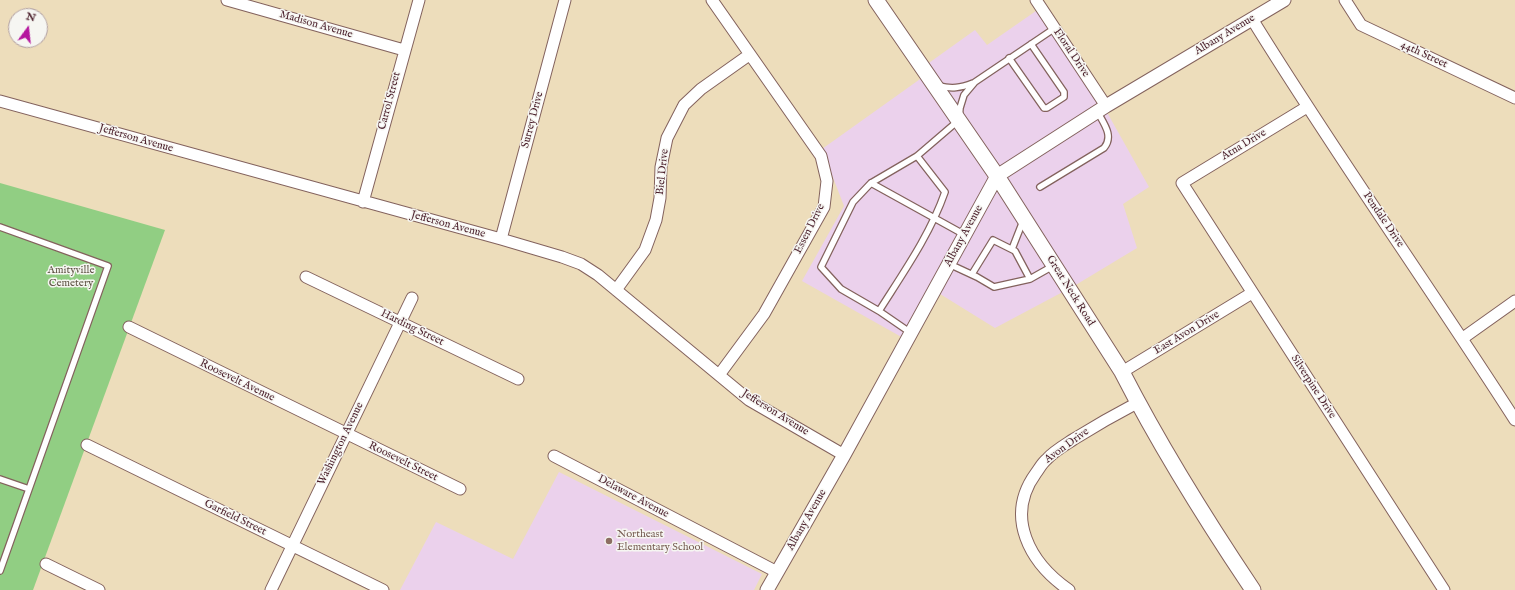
<!DOCTYPE html>
<html>
<head>
<meta charset="utf-8">
<style>
	body { margin:0 }
	#map { position:relative; width:1515px; height:590px; overflow:hidden; background:#edddbb; font-family:"IM FELL English",serif }
	canvas { display:block }
	.north { position:absolute; left:8px; top:8px; width:40px; height:40px; box-sizing:border-box; background:#f6f6f2; border:1px solid #b1a0a2; border-radius:50%; rotate:15deg; font-size:11px; font-weight:700; line-height:16px; text-align:center; color:#4a1f2b }
	.north::after { content:''; display:block; margin:auto; width:14px; height:18px; background:#b5179e; clip-path:polygon(50% 0,100% 100%,50% 72%,0 100%) }
</style>
</head>
<body>
<div id="map">
<canvas width="1515" height="590"></canvas>
<div class="north">N</div>
</div>
<script>
const context = document.querySelector('canvas').getContext('2d');
context.lineJoin = 'round';
function fillPath(path, color) {
  context.fillStyle = color;
  context.fill(path, 'evenodd');
}
function strokePath(path, color, width, dash) {
  context.strokeStyle = color;
  context.lineWidth = width;
  context.lineCap = dash ? 'butt' : 'round';
  context.setLineDash(dash || []);
  context.stroke(path);
}
function write(font, color, halo, rows, align = 'center') {
  context.font = font + ' "IM FELL English",serif';
  context.lineWidth = 3;
  context.setLineDash([]);
  context.textBaseline = 'middle';
  context.strokeStyle = halo;
  context.fillStyle = color;
  for (const [text, x, y, turn = 0] of rows) {
    context.save();
    context.translate(x, y);
    context.rotate((+turn || 0) * Math.PI / 180);
    context.textAlign = isNaN(turn) ? turn : align;
    if (halo) context.strokeText(text, 0, 0);
    context.fillText(text, 0, 0);
    context.restore();
  }
}
fillPath(new Path2D(`
	M 1046,4 L 1149,187 L 1123,204 L 1137,248 L 1074,286 L 995,328 L 932,289 L 905,339 L 802,281 L 844,206 L 822,149 L 930,72 L 926,65 L 975,30 L 987,45 Z
	M 559,472 L 762,574 L 754,590 L 400,590 L 436,522 L 513,559 Z`), '#ebd1ec');
fillPath(new Path2D(`
	M 0,183 L 165,230 L 33,590 L 0,590 Z`), '#91ce83');
const service = new Path2D(`
	M 1009,58 L 1044,108 L 1047,108 L 1064,97 L 1064,92 L 1031,44
	M 939,86 C 952,89 960,88 973,83
	M 871,183 L 965,235
	M 1040,187 L 1104,148 C 1114,136 1104,124 1097,111
	M 0,227 L 108,266 L 0,571
	M 1012,249 L 1023,221
	M 949,264 L 977,277 L 994,287 L 1030,279 L 1053,266
	M 972,274 L 993,240 L 1015,251 L 1030,279
	M 879,311 L 841,289 L 821,267 L 853,202 L 871,183 L 917,156 L 959,120 L 960,108 L 964,95 L 975,82 L 1055,28
	M 911,333 L 879,311 C 903,273 930,235 945,192 L 917,156
	M 0,479 L 29,489`);
const minor = new Path2D(`
	M 227,0 L 404,50
	M 712,0 L 821,156 L 827,181 L 824,207 L 764,314 L 719,375
	M 1036,0 L 1106,106
	M 1345,0 L 1361,25 L 1515,98
	M 1252,19 C 1336,155 1429,286 1515,420
	M 0,101 L 501,239 L 562,257 L 581,264 L 598,275 L 749,400 L 844,455
	M 1307,107 L 1182,183 L 1444,590
	M 363,202 L 419,0
	M 501,239 L 565,0
	M 306,277 L 518,379
	M 616,290 L 645,250 L 656,220 L 660,198 L 661,167 L 667,138 L 684,105 L 701,89 L 749,55
	M 129,327 L 460,489
	M 1463,338 L 1515,301
	M 1122,372 L 1252,293
	M 87,445 L 383,590
	M 554,456 L 777,572
	M 46,564 L 99,590
	M 271,590 L 412,298
	M 1069,590 C 1030,563 1004,517 1036,473 C 1039,469 1042,463 1047,459 C 1054,451 1065,445 1074,439 C 1095,426 1116,414 1137,403`);
const tertiary = new Path2D(`
	M 767,590 L 844,455 L 997,176 L 1106,106 L 1284,0`);
const secondary = new Path2D(`
	M 876,0 L 997,176 L 1122,372 C 1161,448 1206,520 1253,590`);
strokePath(service, '#83625d', 8);
strokePath(minor, '#83625d', 13);
strokePath(tertiary, '#83625d', 15);
strokePath(secondary, '#83625d', 17);
strokePath(service, '#fff', 5.5);
strokePath(minor, '#fff', 11);
strokePath(tertiary, '#fff', 13);
strokePath(secondary, '#fff', 15);
for (const [x, y, r, color] of [
	[609,541,4,"#8d6e63"]
]) {
  const dot = new Path2D();
  dot.arc(x, y, r, 0, 2 * Math.PI);
  context.fillStyle = color;
  context.fill(dot);
  strokePath(dot, '#f6f6f2', 1.5);
}
write('11px', '#4a1f2b', '#f6f6f2', [
	["Madison Avenue",316,25,16],
	["Albany Avenue",1225,35,-31],
	["Floral Drive",1071,53,56],
	["44th Street",1424,55,25],
	["Carrol Street",390,101,-75],
	["Surrey Drive",533,120,-75],
	["Jefferson Avenue",136,139,16],
	["Atna Drive",1244,145,-31],
	["Biel Drive",663,172,-84],
	["Pendale Drive",1383,220,56],
	["Jefferson Avenue",448,225,15],
	["Essen Drive",810,229,-63],
	["Albany Avenue",964,236,-61],
	["Great Neck Road",1070,291,58],
	["Harding Street",412,328,26],
	["East Avon Drive",1187,333,-31],
	["Roosevelt Avenue",237,381,26],
	["Silverpine Drive",1313,387,57],
	["Jefferson Avenue",775,413,32],
	["Washington Avenue",341,444,-64],
	["Avon Drive",1067,446,-36],
	["Roosevelt Street",403,462,26],
	["Delaware Avenue",633,497,28],
	["Garfield Street",235,518,26],
	["Albany Avenue",807,520,-60]
]);
write('11px', '#5f5445', '#f6f6f2', [
	["Amityville",71,271],
	["Cemetery",71,284]
]);
write('11px', '#785e54', '#f6f6f2', [
	["Northeast",617,535],
	["Elementary School",617,548]
], 'left');
</script>
</body>
</html>
